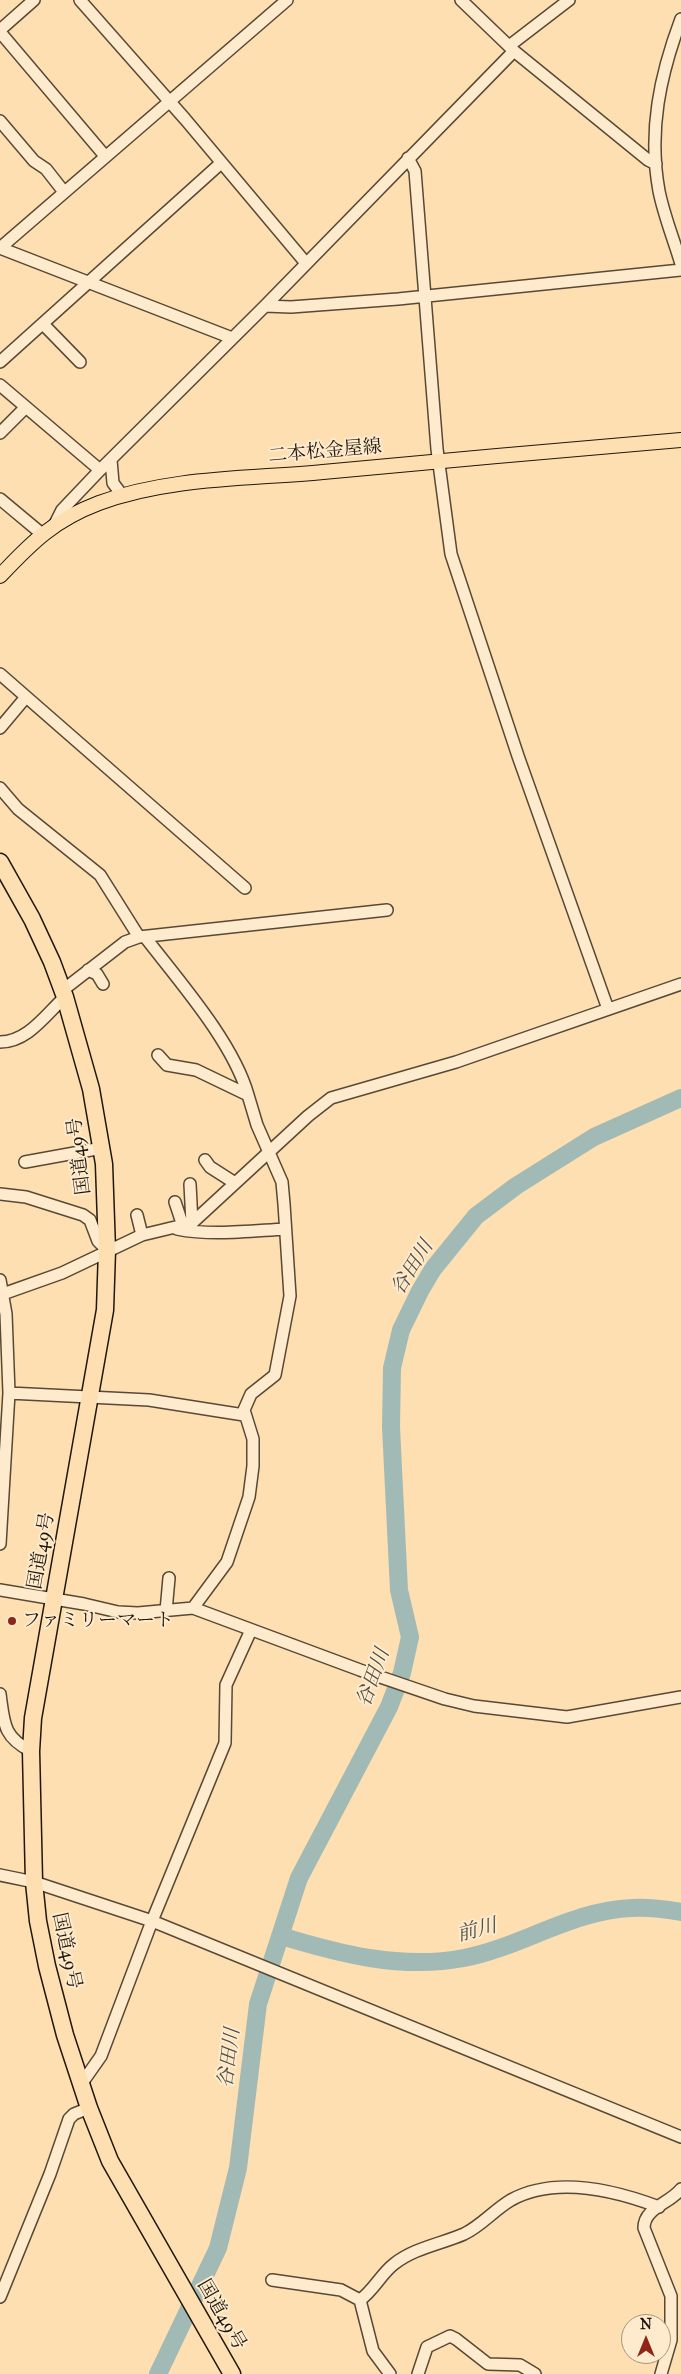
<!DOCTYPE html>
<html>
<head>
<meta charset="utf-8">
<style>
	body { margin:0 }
	#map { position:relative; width:681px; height:2374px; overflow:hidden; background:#fddfb1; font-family:"IM FELL Great Primer",serif }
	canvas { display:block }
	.north { position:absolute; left:621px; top:2314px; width:50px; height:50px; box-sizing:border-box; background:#feeacc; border:1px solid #a5967f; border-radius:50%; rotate:0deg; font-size:14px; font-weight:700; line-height:20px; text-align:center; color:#20170c }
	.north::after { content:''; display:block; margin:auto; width:18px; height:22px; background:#8f2418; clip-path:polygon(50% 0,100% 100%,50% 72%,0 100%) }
</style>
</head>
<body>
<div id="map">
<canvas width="681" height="2374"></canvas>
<div class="north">N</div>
</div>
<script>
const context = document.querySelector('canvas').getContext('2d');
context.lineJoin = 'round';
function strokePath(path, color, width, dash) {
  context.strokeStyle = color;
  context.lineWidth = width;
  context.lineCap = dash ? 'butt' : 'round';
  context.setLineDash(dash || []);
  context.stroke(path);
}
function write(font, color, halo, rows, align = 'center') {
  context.font = font + ' "IM FELL Great Primer","Noto Serif JP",serif';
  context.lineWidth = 4;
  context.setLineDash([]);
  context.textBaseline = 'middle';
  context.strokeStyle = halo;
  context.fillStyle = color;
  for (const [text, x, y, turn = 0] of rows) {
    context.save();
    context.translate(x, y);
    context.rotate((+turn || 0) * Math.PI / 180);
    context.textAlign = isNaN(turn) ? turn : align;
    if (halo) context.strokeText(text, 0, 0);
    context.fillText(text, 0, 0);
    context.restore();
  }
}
strokePath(new Path2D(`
	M 281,1936 C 340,1954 402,1970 464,1958 C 521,1947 573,1910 632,1908 C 649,1907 664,1909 681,1912
	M 158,2374 L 218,2248 L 238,2168 L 258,2004 L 299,1878 L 389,1707 L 402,1673 L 410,1637 L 399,1590 L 391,1427 L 392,1368 L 401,1330 L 420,1291 L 433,1269 L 476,1216 L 516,1186 L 594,1137 L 681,1098`), '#a2bab5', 18);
const minor = new Path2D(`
	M 80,0 L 185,119 L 305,262
	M 461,0 L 514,51 L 648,160 L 656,164
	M 681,19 C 660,75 648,131 659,191 C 664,216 674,240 681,264
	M 0,30 L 34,0
	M 0,32 L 105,156
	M 509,46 L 569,0
	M 0,121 L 34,161 L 46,169 L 64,192
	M 408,158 L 415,171 L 437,449 L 451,554 L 518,756 L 608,1009
	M 0,248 L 287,0
	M 0,248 L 232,338
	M 265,306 L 291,307 L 398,299 L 681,270
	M 44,325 L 80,362
	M 0,362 L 220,164
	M 0,385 L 100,470
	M 0,433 L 26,407
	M 111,460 L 113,483 L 122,495
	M 0,499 L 42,534
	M 55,524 L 62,510 L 100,470 L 265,306 L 514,51
	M 0,674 L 245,888
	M 0,728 L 26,697
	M 0,788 L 18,809 L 100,875 L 139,937
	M 145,937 C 179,981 233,1042 248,1095
	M 88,970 L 97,974 L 103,984
	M 63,990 L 125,942 L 139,937 L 387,910
	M 0,1042 C 28,1042 46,1014 65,997
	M 158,1055 L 167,1065 L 196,1070 L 248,1095 L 257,1125 L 282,1182 L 284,1204 L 290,1296 L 275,1375 L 251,1394 L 244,1410 L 253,1439 L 253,1466 L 249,1497 L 227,1562 L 193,1608
	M 205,1160 L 210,1167 L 235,1183
	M 25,1162 L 102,1148
	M 190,1184 L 192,1223
	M 0,1194 L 26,1197 L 83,1215 L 90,1220 L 98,1241 L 107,1250
	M 175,1202 L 183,1226
	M 137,1215 L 142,1235
	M 177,1229 C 211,1236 250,1231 285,1229
	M 0,1280 L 6,1314 L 9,1393 L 0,1544
	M 0,1295 L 62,1273 L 142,1235 L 192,1223 L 308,1116 L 331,1098 L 456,1062 L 681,984
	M 9,1393 L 149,1400 L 244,1415
	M 0,1590 L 84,1604 L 118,1612 L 138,1613 L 193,1608 L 360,1670 L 445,1699 L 474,1706 L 567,1717 L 681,1697
	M 166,1611 L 169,1578
	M 0,1694 C 4,1723 3,1737 31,1751
	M 0,1875 L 34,1882 L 152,1921 L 681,2137
	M 82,2083 L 101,2056 L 152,1921 L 225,1743 L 226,1685 L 251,1630
	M 272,2280 L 341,2290 L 360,2300 L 373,2351 L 390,2374
	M 0,2297 L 50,2174 L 69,2119 L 74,2114 L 89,2108
	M 360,2300 C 374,2290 381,2274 394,2264 C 414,2248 441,2244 464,2234 C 481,2226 494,2210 511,2200 C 555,2176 614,2190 659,2207
	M 418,2374 L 427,2347 L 450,2336 L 456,2339 L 488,2364 L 520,2365 L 535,2374
	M 661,2374 L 671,2340 L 671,2296 L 644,2228 C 644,2208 669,2204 681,2189`);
const major = new Path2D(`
	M 0,576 C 32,542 54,520 99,503 C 169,477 249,479 323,472 C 442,461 562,450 681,440`);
const highway = new Path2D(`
	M 0,862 L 32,919 L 52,962 L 65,997 L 91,1089 L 104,1164 L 107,1250 L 105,1310 L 33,1718 L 31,1751 L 34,1882 L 38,1921 L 47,1966 L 65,2035 L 89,2108 L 110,2161 L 232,2374`);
strokePath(minor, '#574935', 14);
strokePath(major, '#20170c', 16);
strokePath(highway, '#20170c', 19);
strokePath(minor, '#feeacc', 11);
strokePath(major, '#fddfb1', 14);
strokePath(highway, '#fddfb1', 16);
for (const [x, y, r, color] of [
	[12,1621,5,"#8f2418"]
]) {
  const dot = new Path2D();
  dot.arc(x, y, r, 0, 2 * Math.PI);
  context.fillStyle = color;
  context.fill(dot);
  strokePath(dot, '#feeacc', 2);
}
write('19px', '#20170c', '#feeacc', [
	["二本松金屋線",325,452,-5],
	["国道49号",80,1156,-97],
	["国道49号",42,1551,-80],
	["国道49号",66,1951,78],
	["国道49号",221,2315,60]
]);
write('19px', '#20170c', '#feeacc', [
	["ファミリーマート",22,1621]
], 'left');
write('italic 20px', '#4e5047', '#feeacc', [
	["谷田川",413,1268,-58],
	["谷田川",374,1678,-70],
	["前川",477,1931,-14],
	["谷田川",230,2058,-83]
]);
</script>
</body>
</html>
